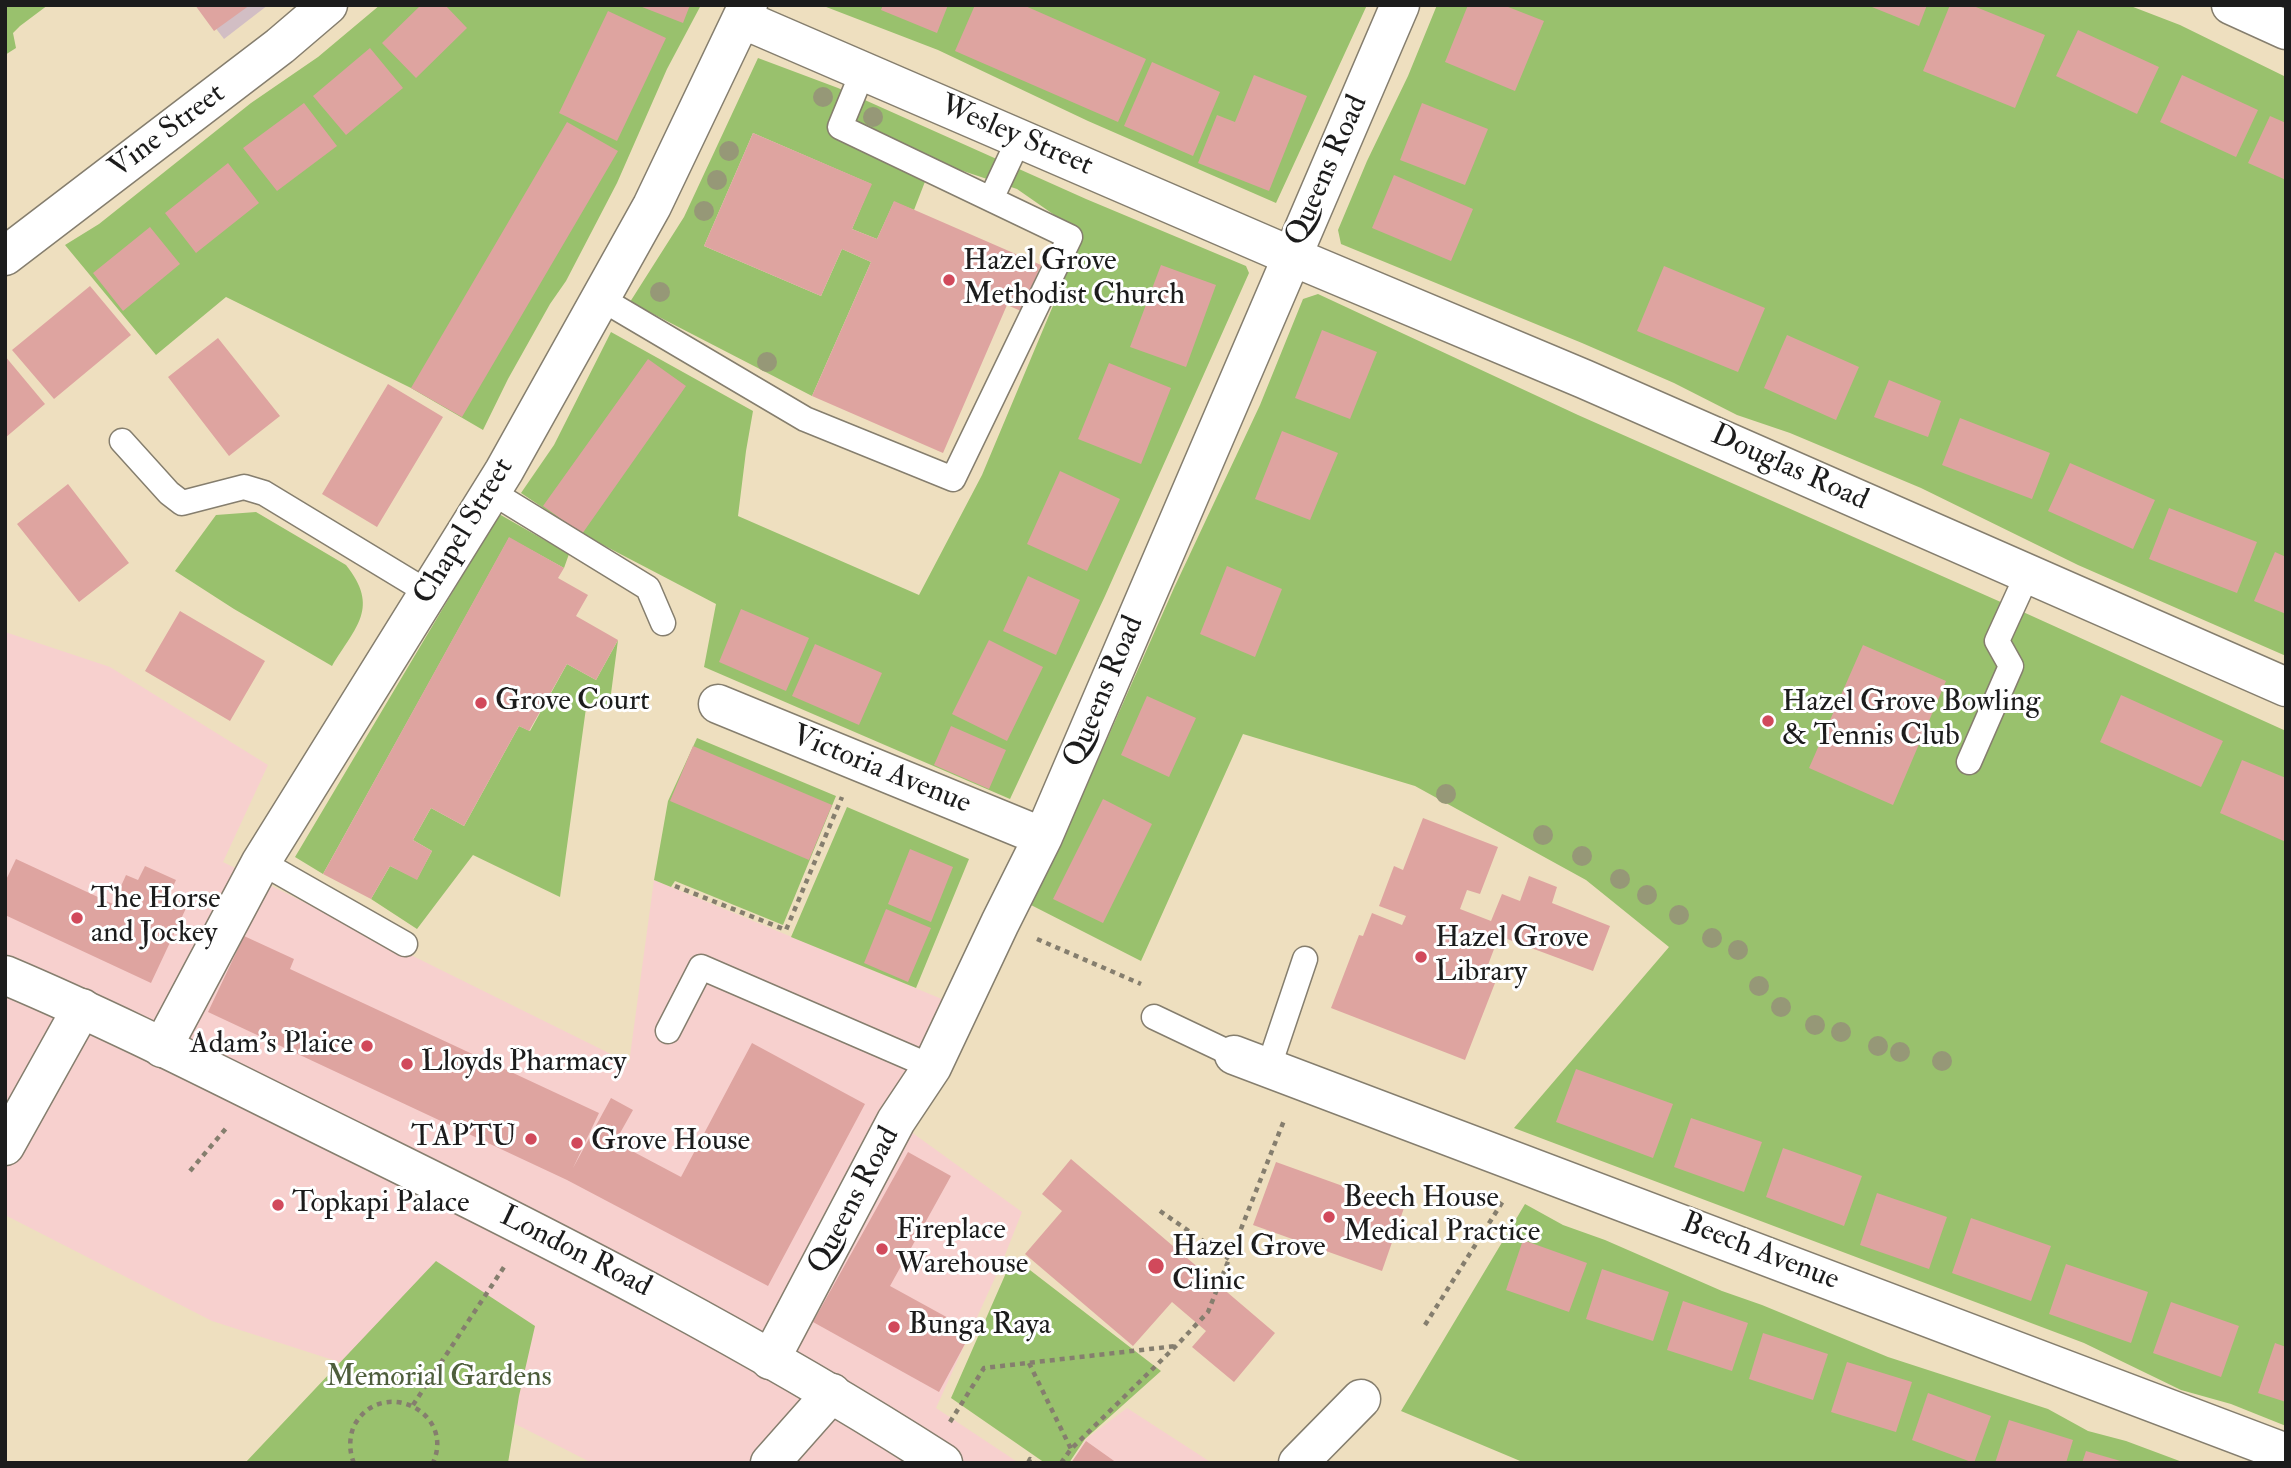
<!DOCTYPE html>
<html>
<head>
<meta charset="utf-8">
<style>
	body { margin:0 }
	#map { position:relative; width:2291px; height:1468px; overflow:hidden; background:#eedfbf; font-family:"IM FELL Double Pica",serif }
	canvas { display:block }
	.frame { position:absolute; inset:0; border:7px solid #1c1c1c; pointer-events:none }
</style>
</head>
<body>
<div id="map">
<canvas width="2291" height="1468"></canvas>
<div class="frame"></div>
</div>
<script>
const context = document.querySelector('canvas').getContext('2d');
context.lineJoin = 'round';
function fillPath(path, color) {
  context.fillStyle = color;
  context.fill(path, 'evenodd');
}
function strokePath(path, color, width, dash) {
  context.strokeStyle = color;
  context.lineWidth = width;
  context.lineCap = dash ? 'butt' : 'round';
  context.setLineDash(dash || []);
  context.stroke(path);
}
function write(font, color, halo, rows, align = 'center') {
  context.font = font + ' "IM FELL Double Pica",serif';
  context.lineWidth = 6;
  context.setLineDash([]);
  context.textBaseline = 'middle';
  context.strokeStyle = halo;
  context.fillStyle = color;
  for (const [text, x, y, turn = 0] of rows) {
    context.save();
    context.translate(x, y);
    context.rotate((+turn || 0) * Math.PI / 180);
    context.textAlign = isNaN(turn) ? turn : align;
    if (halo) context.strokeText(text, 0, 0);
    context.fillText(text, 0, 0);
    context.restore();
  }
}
fillPath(new Path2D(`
	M 5,632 L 110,667 L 268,765 L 223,862 L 629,1063 L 654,880 L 949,1002 L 896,1121 L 1022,1212 L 1003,1260 L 936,1408 L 1019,1463 L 592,1463 L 488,1410 L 212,1321 L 5,1215 Z
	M 1127,1408 L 1212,1463 L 1071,1463 L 1086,1439 Z`), '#f7d0ce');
fillPath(new Path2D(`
	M 198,5 L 268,5 L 224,39 Z`), '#d2bec4');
fillPath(new Path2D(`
	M 5,5 L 48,5 L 20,26 L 13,33 L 16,48 L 5,55 Z
	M 380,5 L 701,5 L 667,69 L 617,183 L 566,281 L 550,304 L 508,379 L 483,430 L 411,388 L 226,297 L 156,355 L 65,245 L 99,224 L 251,103 L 318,57 Z
	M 821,5 L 1367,5 L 1276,203 L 1088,121 L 938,50 Z
	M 1437,5 L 2128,5 L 2180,25 L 2286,77 L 2286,656 L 2078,565 L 1921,488 L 1790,433 L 1737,415 L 1674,383 L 1582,343 L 1341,244 L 1338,230 L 1367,161 L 1408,76 Z
	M 758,58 L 838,88 L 1086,199 L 1246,266 L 1249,273 L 1105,596 L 1010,799 L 704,667 L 716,604 L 582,534 L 521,493 L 554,445 L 611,332 L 753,411 L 746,451 L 738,516 L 919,595 L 982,475 L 1076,251 L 1063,221 L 1017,189 L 933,161 L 914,210 L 894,202 L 877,239 L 852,229 L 871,184 L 753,133 L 704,246 L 821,296 L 842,249 L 871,262 L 812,396 L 630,302 L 684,217 Z
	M 1318,294 L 1578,415 L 2012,607 L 2286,731 L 2286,1426 L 2231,1404 L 2181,1390 L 2084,1343 L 1514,1128 L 1669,947 L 1586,880 L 1415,786 L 1243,734 L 1141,961 L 1029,904 L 1093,771 L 1174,588 L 1260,405 L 1303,299 Z
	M 256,512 L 346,565 C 380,608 356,626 332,666 L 234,609 L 175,571 L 216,515 Z
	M 499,514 L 569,554 L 564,568 L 509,538 L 323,874 L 295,857 Z
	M 618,640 L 609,709 L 586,708 L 560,897 L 473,855 L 417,929 L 371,899 L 390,866 L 417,879 L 432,851 L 413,840 L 431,808 L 464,826 L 519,726 L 530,731 L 567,664 L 596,680 Z
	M 697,738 L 836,796 L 783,925 L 675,881 L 671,887 L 654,880 L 668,801 Z
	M 847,807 L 969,859 L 916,988 L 791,937 Z
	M 1525,1204 L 1563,1225 L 1605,1240 L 1722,1291 L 1762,1305 L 1888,1357 L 2048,1409 L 2088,1431 L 2126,1441 L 2185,1463 L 1525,1463 L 1401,1411 Z
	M 1013,1257 L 1161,1371 L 1085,1439 L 1069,1463 L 1045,1463 L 951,1398 Z
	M 436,1261 L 535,1326 L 519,1396 L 508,1463 L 245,1463 Z`), '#99c16d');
fillPath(new Path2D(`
	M 195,5 L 250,5 L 214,31 Z
	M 421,5 L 445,5 L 467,28 L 416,78 L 382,43 Z
	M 637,5 L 690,5 L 683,23 Z
	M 883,5 L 948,5 L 937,33 L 881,10 Z
	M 975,5 L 1023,5 L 1146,59 L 1118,122 L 955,51 Z
	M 1468,5 L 1503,5 L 1544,21 L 1515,91 L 1445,62 Z
	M 1867,5 L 1927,5 L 1919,26 Z
	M 1950,5 L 1971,5 L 2045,35 L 2015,108 L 1923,71 Z
	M 608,11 L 666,38 L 617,141 L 559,113 Z
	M 2078,30 L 2159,67 L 2137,114 L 2056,76 Z
	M 370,48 L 403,88 L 346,135 L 313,96 Z
	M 1152,62 L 1220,92 L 1193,156 L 1124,126 Z
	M 1254,75 L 1307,96 L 1269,191 L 1198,163 L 1217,115 L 1235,122 Z
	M 2182,75 L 2258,110 L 2236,157 L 2160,122 Z
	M 304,103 L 337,146 L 277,191 L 243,148 Z
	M 1422,103 L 1488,129 L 1465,185 L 1400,160 Z
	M 2270,116 L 2286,123 L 2286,180 L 2248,163 Z
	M 567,122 L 618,151 L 462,417 L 411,388 Z
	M 753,133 L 872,184 L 852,229 L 877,239 L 894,201 L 1041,265 L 1021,311 L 1007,305 L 943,453 L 812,396 L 871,262 L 842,249 L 821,296 L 704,246 Z
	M 228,163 L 259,203 L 196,253 L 165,213 Z
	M 1394,175 L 1473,209 L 1451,261 L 1372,228 Z
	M 150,227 L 180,264 L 123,311 L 93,273 Z
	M 1161,265 L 1216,285 L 1186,367 L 1130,347 Z
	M 1664,266 L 1765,308 L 1738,372 L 1637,331 Z
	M 90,286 L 131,335 L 54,399 L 12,350 Z
	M 1322,330 L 1377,352 L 1350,419 L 1295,398 Z
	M 1787,335 L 1859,367 L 1836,420 L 1764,388 Z
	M 218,338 L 280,416 L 229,456 L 168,377 Z
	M 5,356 L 45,404 L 5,438 Z
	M 648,359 L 686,386 L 582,534 L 543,506 Z
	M 1109,363 L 1171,388 L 1141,464 L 1078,439 Z
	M 1889,380 L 1941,401 L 1928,437 L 1874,417 Z
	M 388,384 L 443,417 L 377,527 L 322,494 Z
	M 1960,418 L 2050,453 L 2032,499 L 1942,465 Z
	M 1282,431 L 1338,453 L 1310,520 L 1255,499 Z
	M 2070,463 L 2155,500 L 2133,549 L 2048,511 Z
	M 1060,471 L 1120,499 L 1087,571 L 1027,544 Z
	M 68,484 L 129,563 L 79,602 L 17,524 Z
	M 2169,508 L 2257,542 L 2237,593 L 2149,559 Z
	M 509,537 L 564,568 L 558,578 L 588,595 L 576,616 L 618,640 L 596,680 L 567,664 L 529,731 L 519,726 L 464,826 L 431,808 L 413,840 L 432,851 L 417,880 L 390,866 L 371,899 L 323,874 Z
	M 2275,552 L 2286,557 L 2286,614 L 2254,601 Z
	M 1227,566 L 1282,589 L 1255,657 L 1200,634 Z
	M 1028,576 L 1080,600 L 1056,655 L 1003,631 Z
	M 741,609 L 809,638 L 786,691 L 719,662 Z
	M 180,611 L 265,661 L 230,721 L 145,671 Z
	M 989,640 L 1043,667 L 1007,741 L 952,714 Z
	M 815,644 L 882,673 L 859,725 L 792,696 Z
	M 1863,645 L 1946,681 L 1893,805 L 1809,768 Z
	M 2121,695 L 2223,741 L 2201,787 L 2100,742 Z
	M 1147,696 L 1196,718 L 1169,777 L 1121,755 Z
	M 951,726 L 1006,750 L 989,789 L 934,765 Z
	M 693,746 L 832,805 L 809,860 L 670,801 Z
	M 2242,760 L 2286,778 L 2286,842 L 2220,813 Z
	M 1103,799 L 1152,824 L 1103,923 L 1053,899 Z
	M 1423,818 L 1498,847 L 1480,894 L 1467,890 L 1460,909 L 1491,921 L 1502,894 L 1520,901 L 1529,876 L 1557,887 L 1552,903 L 1610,926 L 1593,971 L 1499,936 L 1483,978 L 1495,983 L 1465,1060 L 1331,1008 L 1359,935 L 1363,936 L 1372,913 L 1402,925 L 1406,916 L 1379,906 L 1394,866 L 1403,870 Z
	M 910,849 L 953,867 L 931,922 L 888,904 Z
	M 16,859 L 113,904 L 126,875 L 138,880 L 145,866 L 176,880 L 169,895 L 188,904 L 151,983 L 5,915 L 5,882 Z
	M 886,909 L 931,928 L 908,982 L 864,963 Z
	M 244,936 L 294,959 L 290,969 L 599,1113 L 573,1168 L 611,1098 L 633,1110 L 615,1142 L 681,1177 L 752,1043 L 865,1104 L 768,1286 L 567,1180 L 208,1012 Z
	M 1576,1069 L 1673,1104 L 1653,1158 L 1556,1122 Z
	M 1691,1118 L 1762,1142 L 1744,1192 L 1674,1167 Z
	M 1783,1148 L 1862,1176 L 1844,1226 L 1766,1197 Z
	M 908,1152 L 951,1176 L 890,1286 L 972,1331 L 939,1392 L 813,1322 Z
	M 1071,1159 L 1275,1333 L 1234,1382 L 1192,1347 L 1206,1331 L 1172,1302 L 1133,1346 L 1025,1254 L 1062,1211 L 1042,1194 Z
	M 1276,1162 L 1404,1208 L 1382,1271 L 1253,1225 Z
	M 1877,1193 L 1947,1217 L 1929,1269 L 1860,1245 Z
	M 1971,1218 L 2051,1246 L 2031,1301 L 1952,1273 Z
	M 1523,1240 L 1587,1263 L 1569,1312 L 1506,1290 Z
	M 2066,1264 L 2148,1292 L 2131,1343 L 2049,1314 Z
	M 1602,1269 L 1669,1292 L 1653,1341 L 1586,1319 Z
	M 1683,1301 L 1748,1323 L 1732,1371 L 1667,1350 Z
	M 2171,1302 L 2239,1326 L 2221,1377 L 2153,1353 Z
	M 1763,1333 L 1828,1354 L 1813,1400 L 1749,1379 Z
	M 2275,1343 L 2286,1347 L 2286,1402 L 2258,1393 Z
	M 1847,1362 L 1912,1382 L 1896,1432 L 1831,1412 Z
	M 1928,1393 L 1991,1416 L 1974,1463 L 1912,1440 Z
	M 2009,1420 L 2073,1440 L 2066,1463 L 1995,1463 Z
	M 1086,1441 L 1117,1463 L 1071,1463 Z
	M 2086,1451 L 2124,1462 L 2123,1463 L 2082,1463 Z`), '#dea4a0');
const service = new Path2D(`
	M 991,199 L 1019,139
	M 600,298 L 805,419 L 953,479 L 1070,237 L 840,127 L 863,71
	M 122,441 L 169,493 L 182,503 L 244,487 L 264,493 L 429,593
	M 490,491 L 648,588 L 663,623
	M 1969,762 L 2011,666 L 1997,641 L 2028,573
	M 261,862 L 405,944
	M 1154,1017 L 1234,1055
	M 668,1031 L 701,967 L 932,1067
	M 1268,1069 L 1305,959`);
const minor = new Path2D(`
	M 2231,5 L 2286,30
	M 742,19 L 1291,256 L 1584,379 L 2286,687
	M 5,256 L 280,46 L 328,5
	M 718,704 L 1043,837
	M 162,1048 L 261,862 L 504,471 L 652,206 L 748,5
	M 1234,1055 L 2286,1453
	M 5,1146 L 82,1008
	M 770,1360 L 896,1121 L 932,1067 L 1000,923 L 1043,837 L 1400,5
	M 1298,1463 L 1361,1399`);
const tertiary = new Path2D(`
	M 770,1463 L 832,1393`);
const trunk = new Path2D(`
	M 5,975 C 128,1027 246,1089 365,1147 C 562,1244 758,1344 943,1463`);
strokePath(service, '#857e6e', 27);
strokePath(minor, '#857e6e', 41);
strokePath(tertiary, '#857e6e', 41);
strokePath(trunk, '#857e6e', 41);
strokePath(new Path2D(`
	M 675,886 L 786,930 L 842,797
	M 1037,939 L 1141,984
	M 190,1171 L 228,1126
	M 1160,1211 L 1229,1259
	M 1425,1325 L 1503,1201
	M 1029,1363 L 1071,1449
	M 413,1405 L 506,1264
	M 950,1422 L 984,1368 L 1176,1346
	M 354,1463 C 349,1452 349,1437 354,1426 C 380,1376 456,1411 433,1463
	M 1028,1463 L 1030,1459 L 1035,1463
	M 1061,1463 L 1071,1449 L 1177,1345 L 1208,1312 L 1285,1118`), '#857e6e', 4.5, [5, 5]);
strokePath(service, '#fff', 24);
strokePath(minor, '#fff', 38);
strokePath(tertiary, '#fff', 38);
strokePath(trunk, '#fff', 38);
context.fillStyle = '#969877';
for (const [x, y] of [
	[823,97],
	[873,117],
	[729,151],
	[717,180],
	[704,211],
	[660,292],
	[767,362],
	[1446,794],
	[1543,835],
	[1582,856],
	[1620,879],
	[1647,895],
	[1679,915],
	[1712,938],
	[1738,950],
	[1759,986],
	[1781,1007],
	[1815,1025],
	[1841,1032],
	[1878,1046],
	[1900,1052],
	[1942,1061]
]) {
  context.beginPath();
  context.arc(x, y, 10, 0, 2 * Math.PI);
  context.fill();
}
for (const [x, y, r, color] of [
	[949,280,7,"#d1495b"],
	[481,703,7,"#d1495b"],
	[1768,721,7,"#d1495b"],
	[77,918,7,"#d1495b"],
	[1421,957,7,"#d1495b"],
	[367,1046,7,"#d1495b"],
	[407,1064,7,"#d1495b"],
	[531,1139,7,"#d1495b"],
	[577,1143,7,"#d1495b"],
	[278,1205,7,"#d1495b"],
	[1329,1217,7,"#d1495b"],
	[882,1249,7,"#d1495b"],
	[1156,1266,9,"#d1495b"],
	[894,1327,7,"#d1495b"]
]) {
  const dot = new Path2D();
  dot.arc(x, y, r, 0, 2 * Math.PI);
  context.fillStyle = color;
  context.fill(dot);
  strokePath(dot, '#fff', 2.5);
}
write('30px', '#1c1c1c', '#fff', [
	["Vine Street",168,132,-37],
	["Wesley Street",1016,137,23],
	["Queens Road",1328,171,-66],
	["Douglas Road",1789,469,24],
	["Chapel Street",465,532,-59],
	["Queens Road",1105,692,-67],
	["Victoria Avenue",881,771,22],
	["Queens Road",855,1201,-62],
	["London Road",575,1253,27],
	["Beech Avenue",1760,1253,21]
]);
write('30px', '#1c1c1c', '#fff', [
	["Hazel Grove",963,263],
	["Methodist Church",963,297],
	["Grove Court",495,703],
	["Hazel Grove Bowling",1782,704],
	["& Tennis Club",1782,738],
	["The Horse",91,901],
	["and Jockey",91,935],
	["Hazel Grove",1435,940],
	["Library",1435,974],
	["Adam's Plaice",353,1046,"right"],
	["Lloyds Pharmacy",421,1064],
	["TAPTU",517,1139,"right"],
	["Grove House",591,1143],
	["Beech House",1343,1200],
	["Medical Practice",1343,1234],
	["Topkapi Palace",292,1205],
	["Fireplace",896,1232],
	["Warehouse",896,1266],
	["Hazel Grove",1172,1249],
	["Clinic",1172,1283],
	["Bunga Raya",908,1327]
], 'left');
write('30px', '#4e5e3c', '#fff', [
	["Memorial Gardens",439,1379]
]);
</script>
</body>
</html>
